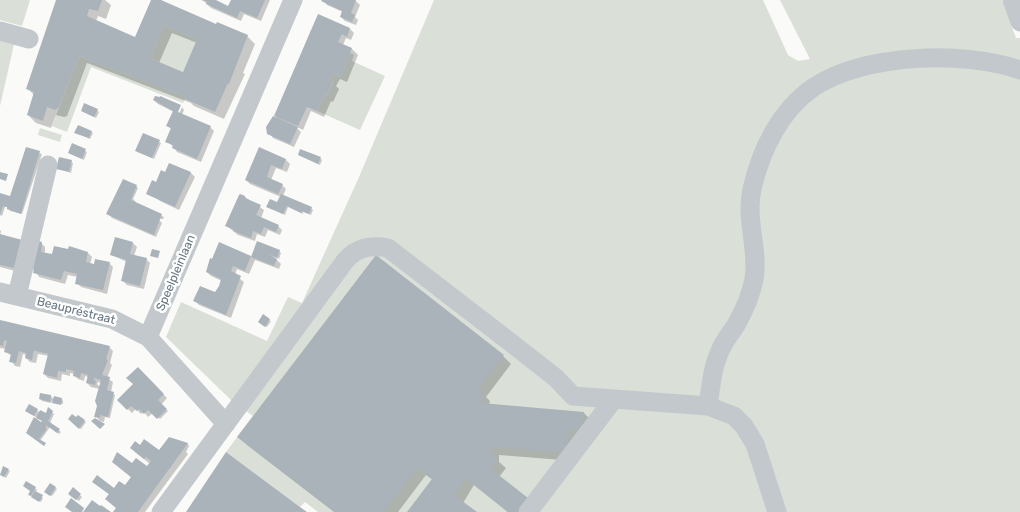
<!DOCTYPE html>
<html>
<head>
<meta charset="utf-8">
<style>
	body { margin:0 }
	canvas { display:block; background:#fafaf8 }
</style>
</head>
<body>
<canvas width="1020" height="512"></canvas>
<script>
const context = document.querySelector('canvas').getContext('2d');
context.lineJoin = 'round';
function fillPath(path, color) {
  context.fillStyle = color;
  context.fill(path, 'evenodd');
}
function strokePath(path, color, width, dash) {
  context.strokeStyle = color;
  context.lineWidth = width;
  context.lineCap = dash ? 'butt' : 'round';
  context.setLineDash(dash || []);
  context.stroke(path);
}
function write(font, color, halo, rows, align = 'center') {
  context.font = font + ' Rubik,sans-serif';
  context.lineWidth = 5;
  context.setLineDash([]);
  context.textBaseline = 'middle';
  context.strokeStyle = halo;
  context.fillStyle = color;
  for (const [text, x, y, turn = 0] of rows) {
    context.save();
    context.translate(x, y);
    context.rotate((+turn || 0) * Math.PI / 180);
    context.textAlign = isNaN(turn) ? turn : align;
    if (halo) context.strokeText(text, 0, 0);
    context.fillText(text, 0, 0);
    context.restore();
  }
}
fillPath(new Path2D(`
	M 0,0 L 30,0 L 22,26 L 0,20 Z
	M 434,0 L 763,0 L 788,55 L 798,61 L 810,59 L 780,0 L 1002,0 L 1016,38 L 1020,38 L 1020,512 L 318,512 L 305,502 L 300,507 L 226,452 L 253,416 L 231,400 L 166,337 L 181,302 L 267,341 L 288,297 L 302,303 L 359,177 Z
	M 164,25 L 197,39 L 183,72 L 150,58 Z
	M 0,37 L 15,40 L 0,106 Z
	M 350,53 L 354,55 L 352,61 L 385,76 L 360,130 L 317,111 L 324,95 L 327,96 L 333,82 L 330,80 L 333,74 L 341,77 Z
	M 79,56 L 186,97 L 183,103 L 91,67 L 67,132 L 52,126 Z
	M 40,128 L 62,135 L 60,142 L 38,135 Z`), '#dadfd7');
fillPath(new Path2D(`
	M 57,0 L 105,0 L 111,5 L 106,19 L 98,16 L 96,21 L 136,38 L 152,0 L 157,0 L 217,26 L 247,36 L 255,44 L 243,73 L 245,74 L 224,119 L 194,106 L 191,103 L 87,63 L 67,116 L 64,117 L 56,115 L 51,128 L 36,123 L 28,115 L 34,95 L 28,89 ZM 172,33 L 197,43 L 184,74 L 159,63 Z
	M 203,0 L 212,0 L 229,7 L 232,0 L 270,0 L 261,21 L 244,14 L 241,21 L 211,8 Z
	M 323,0 L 356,1 L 360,5 L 355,17 L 358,20 L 356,25 L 345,21 L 341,17 L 343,12 L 327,5 Z
	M 350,29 L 354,33 L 351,40 L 346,38 L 343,45 L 352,49 L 358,55 L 347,82 L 340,79 L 336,86 L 339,89 L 333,102 L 331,101 L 324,117 L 311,111 L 303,130 L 295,126 L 301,132 L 294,147 L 273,138 L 269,133 L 311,30 Z
	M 154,100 L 180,106 L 175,117 L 177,118 L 182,107 L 184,110 L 182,115 L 210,127 L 214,131 L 201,162 L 177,152 L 174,147 L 166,141 L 172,130 L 168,126 L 174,112 L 158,104 Z
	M 97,110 L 99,112 L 96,118 L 82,111 Z
	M 91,132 L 93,133 L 90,139 L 76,133 Z
	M 159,142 L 161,143 L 154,159 L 138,152 Z
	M 73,145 L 87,152 L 84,160 L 71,154 Z
	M 26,148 L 42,154 L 22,214 L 10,211 L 8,207 L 5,207 L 2,216 L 0,215 L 0,195 L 11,198 Z
	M 260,149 L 286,160 L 290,164 L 287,172 L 276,168 L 271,180 L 282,185 L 286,189 L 283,196 L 311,208 L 313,210 L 311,215 L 303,212 L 303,214 L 288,207 L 285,215 L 270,208 L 278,204 L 281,197 L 250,184 L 246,180 Z
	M 299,155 L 320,158 L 322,160 L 320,165 Z
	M 60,158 L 73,163 L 71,173 L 58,168 Z
	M 170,164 L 191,173 L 195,177 L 179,210 L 160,201 L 156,198 L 156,184 L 166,174 Z
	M 136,186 L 138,188 L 133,199 L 136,202 L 135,203 L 164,217 L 163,219 L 158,219 L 162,223 L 156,237 L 112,218 L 108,214 Z
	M 245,197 L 264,210 L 261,218 L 278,226 L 282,230 L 280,235 L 268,230 L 265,237 L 257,234 L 255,241 L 238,235 L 227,226 Z
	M 0,230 L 1,231 L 0,236 L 23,273 L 0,267 Z
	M 41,243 L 45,247 L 45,254 L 53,256 L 88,253 L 92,257 L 90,265 L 109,263 L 113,267 L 107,294 L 81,287 L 77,283 L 78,277 L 68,275 L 65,284 L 39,277 L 35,271 L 29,267 Z
	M 133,243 L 137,247 L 134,256 L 146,259 L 150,263 L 144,289 L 127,285 L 123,281 L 127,262 L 112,255 Z
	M 219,244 L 252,257 L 279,251 L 281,253 L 279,259 L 273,256 L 281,264 L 279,269 L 255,260 L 249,274 L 237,269 L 235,275 L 244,282 L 231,318 L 199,305 L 195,301 L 216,294 L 222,281 L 211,276 L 207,272 Z
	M 269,320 L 271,321 L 267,327 L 261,324 Z
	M 0,321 L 109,347 L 113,351 L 110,363 L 112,365 L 107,378 L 113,382 L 111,392 L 115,395 L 110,418 L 105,417 L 104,422 L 100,421 L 96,416 L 100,389 L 91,387 L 87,383 L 88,377 L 85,376 L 84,381 L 78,379 L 74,375 L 75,374 L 70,373 L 70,376 L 62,374 L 61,381 L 48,378 L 44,374 L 49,356 L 38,354 L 36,363 L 30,362 L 26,358 L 27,355 L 23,354 L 20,367 L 15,366 L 11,361 L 12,356 L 6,352 L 6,349 L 0,348 ZM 98,382 L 102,383 L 100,387 L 97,384 Z
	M 503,356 L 511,364 L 486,397 L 490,401 L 489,405 L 584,413 L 592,421 L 575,461 L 499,455 L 499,462 L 506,468 L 499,477 L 532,512 L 508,512 L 474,485 L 463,503 L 475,512 L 408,512 L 433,480 L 426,475 L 398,512 L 334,512 L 247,445 L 239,437 Z
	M 138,369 L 167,398 L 161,405 L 168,411 L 160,419 L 153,413 L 148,417 L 144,412 L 141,414 L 136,409 L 132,413 L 119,400 L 134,384 Z
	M 51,396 L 54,400 L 62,399 L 63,401 L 63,404 L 54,403 L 52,401 L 51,403 L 42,401 L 40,399 Z
	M 49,409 L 54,414 L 50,423 L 61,432 L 59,434 L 50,427 L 40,441 L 46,447 L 30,435 L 43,425 L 43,421 L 29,413 L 37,410 L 40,413 L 46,414 Z
	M 78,416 L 86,422 L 81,429 L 70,419 L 76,419 Z
	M 173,440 L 188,444 L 189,446 L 186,452 L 188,454 L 145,512 L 114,512 L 117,508 L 110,495 L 98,486 L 114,489 L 125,487 L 132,478 L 113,462 L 147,468 L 150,464 L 135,452 L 140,447 L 159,452 Z
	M 8,470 L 10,471 L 6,478 L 0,474 Z
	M 51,485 L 57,489 L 52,496 L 48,494 Z
	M 35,488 L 37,490 L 36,492 L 43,498 L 41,502 L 29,494 Z
	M 73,489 L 82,497 L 79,501 L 71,496 Z`), '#0003');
fillPath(new Path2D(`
	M 56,0 L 102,0 L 98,11 L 89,9 L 87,16 L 135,37 L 151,0 L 161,0 L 216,24 L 217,22 L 248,35 L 229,84 L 228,83 L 215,112 L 185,99 L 186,97 L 79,56 L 59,107 L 55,110 L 47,107 L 43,121 L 27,115 L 34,92 L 26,89 ZM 164,25 L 197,39 L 183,72 L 150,58 Z
	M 201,0 L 216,0 L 228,6 L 231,0 L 265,0 L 257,18 L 240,11 L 237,18 L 206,4 L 207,2 Z
	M 322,0 L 356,0 L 351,13 L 355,15 L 352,22 L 340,17 L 342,11 L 321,1 Z
	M 318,14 L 350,28 L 347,37 L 342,34 L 338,42 L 352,48 L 341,77 L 333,74 L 330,80 L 333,81 L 327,96 L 324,95 L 317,111 L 307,107 L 298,126 L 274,116 Z
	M 155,96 L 160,97 L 160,96 L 181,105 L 178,112 L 211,126 L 197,159 L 172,148 L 173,145 L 165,142 L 171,128 L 166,126 L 173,111 L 153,100 Z
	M 84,103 L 98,109 L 94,117 L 81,111 Z
	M 273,116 L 298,127 L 290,144 L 267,134 L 266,127 Z
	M 78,125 L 92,131 L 89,138 L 74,133 Z
	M 143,133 L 160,140 L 152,158 L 135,151 Z
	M 72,143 L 86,149 L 82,159 L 68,153 Z
	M 26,147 L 40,151 L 21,214 L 7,209 L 7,207 L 3,206 L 0,215 L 0,193 L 10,196 Z
	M 259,147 L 286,159 L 282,169 L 271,165 L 267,177 L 283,184 L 278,194 L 245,180 Z
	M 300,149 L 321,157 L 318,164 L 298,155 Z
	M 59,157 L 72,160 L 69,172 L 56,169 Z
	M 169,163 L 191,172 L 175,207 L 146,194 L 152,180 L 156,182 L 161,170 L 165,172 Z
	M 0,172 L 8,174 L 6,181 L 0,179 Z
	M 123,179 L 137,185 L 131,200 L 162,214 L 154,235 L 106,214 Z
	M 240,194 L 245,196 L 245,198 L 261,205 L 256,215 L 279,225 L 276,232 L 264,227 L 261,234 L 253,231 L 251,238 L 233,231 L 234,230 L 225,226 L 239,195 Z
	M 281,194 L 312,207 L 309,214 L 302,211 L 301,213 L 287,206 L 283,214 L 266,207 L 270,199 L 277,202 Z
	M 0,234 L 26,241 L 19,269 L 0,265 Z
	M 115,237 L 133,242 L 130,254 L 147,258 L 140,286 L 121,281 L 126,260 L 110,255 Z
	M 33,240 L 42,242 L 41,252 L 52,254 L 54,246 L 68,249 L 69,246 L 88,252 L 86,262 L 94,264 L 95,259 L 110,262 L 103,290 L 75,284 L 77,274 L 64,271 L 61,280 L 33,273 L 34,269 L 27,267 Z
	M 257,241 L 280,250 L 277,258 L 268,254 L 277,259 L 274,266 L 251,257 Z
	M 219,242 L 251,256 L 245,271 L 233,266 L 231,271 L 241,276 L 226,315 L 193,301 L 200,286 L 215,292 L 219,286 L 221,279 L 206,272 L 210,258 L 212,259 Z
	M 152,249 L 160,251 L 158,258 L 150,256 Z
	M 376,255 L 504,355 L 478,389 L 482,392 L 481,403 L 584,412 L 583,431 L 569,430 L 567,453 L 492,447 L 492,454 L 498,459 L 491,469 L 528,498 L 518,512 L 508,512 L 465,478 L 454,495 L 477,512 L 407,512 L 432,479 L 417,468 L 384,512 L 335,512 L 237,437 Z
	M 263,314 L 270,319 L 265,327 L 258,322 Z
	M 0,320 L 110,346 L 106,359 L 108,360 L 102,375 L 110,377 L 107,390 L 114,392 L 108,417 L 100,415 L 100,418 L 94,417 L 97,406 L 95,401 L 101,380 L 94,378 L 94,380 L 96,381 L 95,385 L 86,383 L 88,375 L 81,373 L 80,378 L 73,376 L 74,371 L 66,369 L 66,372 L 58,371 L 57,378 L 43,374 L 48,354 L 36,351 L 34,350 L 32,360 L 25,358 L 26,353 L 19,351 L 16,363 L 9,362 L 11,354 L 4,352 L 7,341 L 4,340 L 3,346 L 0,345 Z
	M 138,367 L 164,394 L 158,400 L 167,409 L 157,419 L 148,410 L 144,414 L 139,409 L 137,411 L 131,406 L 127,410 L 117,400 L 133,384 L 126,378 Z
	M 40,393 L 51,395 L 50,402 L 39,399 Z
	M 54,396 L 62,398 L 61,405 L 52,403 Z
	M 29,404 L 38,409 L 34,416 L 25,411 Z
	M 48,407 L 53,411 L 48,421 L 60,429 L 57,433 L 46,425 L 46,430 L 39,439 L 46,443 L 44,446 L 26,433 L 34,417 L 41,422 L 42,421 L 36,418 L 40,410 L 46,413 Z
	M 72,414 L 76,417 L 78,415 L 85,420 L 79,429 L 68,419 Z
	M 95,418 L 105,424 L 100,429 L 91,421 Z
	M 169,437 L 188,443 L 138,512 L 113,512 L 116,508 L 105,499 L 109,494 L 92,482 L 97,475 L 114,488 L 119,481 L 125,485 L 131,477 L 112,462 L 117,452 L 132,463 L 136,458 L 147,466 L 151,461 L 146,457 L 144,459 L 130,448 L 135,441 L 140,445 L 144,439 L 159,450 Z
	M 226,452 L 300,507 L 307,512 L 186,512 Z
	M 3,466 L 9,469 L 4,477 L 0,475 Z
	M 26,481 L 36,487 L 31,496 L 28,495 L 30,491 L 23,486 Z
	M 50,483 L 56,487 L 50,496 L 44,492 Z
	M 73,487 L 81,494 L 76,500 L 68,494 Z
	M 35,491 L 43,495 L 39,502 L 31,497 Z
	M 71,498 L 84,508 L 82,512 L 72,512 L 65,507 Z
	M 92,500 L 100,506 L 101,505 L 111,512 L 83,512 Z`), '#aab3b9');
strokePath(new Path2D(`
	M 1012,0 L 1020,22
	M 0,31 L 29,39
	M 0,292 L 112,319 L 148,337 L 226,424
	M 17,296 L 48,165
	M 148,337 L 293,0
	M 708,406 C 711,387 712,368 720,351 C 724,341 731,333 736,325 C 744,311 751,295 754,279 C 759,248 745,221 752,189 C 761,150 780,110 814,87 C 864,54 964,50 1020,70
	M 161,512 L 345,261 C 357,247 370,245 388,248 L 510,342 L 556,378 L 573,396 L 614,399
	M 528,512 L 614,399 L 708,406 L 734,416 L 744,426 L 755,444 L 777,512`), '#c3c8cc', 19);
write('12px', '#657683', '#fff', [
	["Speelpleinlaan",176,273,-67],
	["Beaupréstraat",76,311,14]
]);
</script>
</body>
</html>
